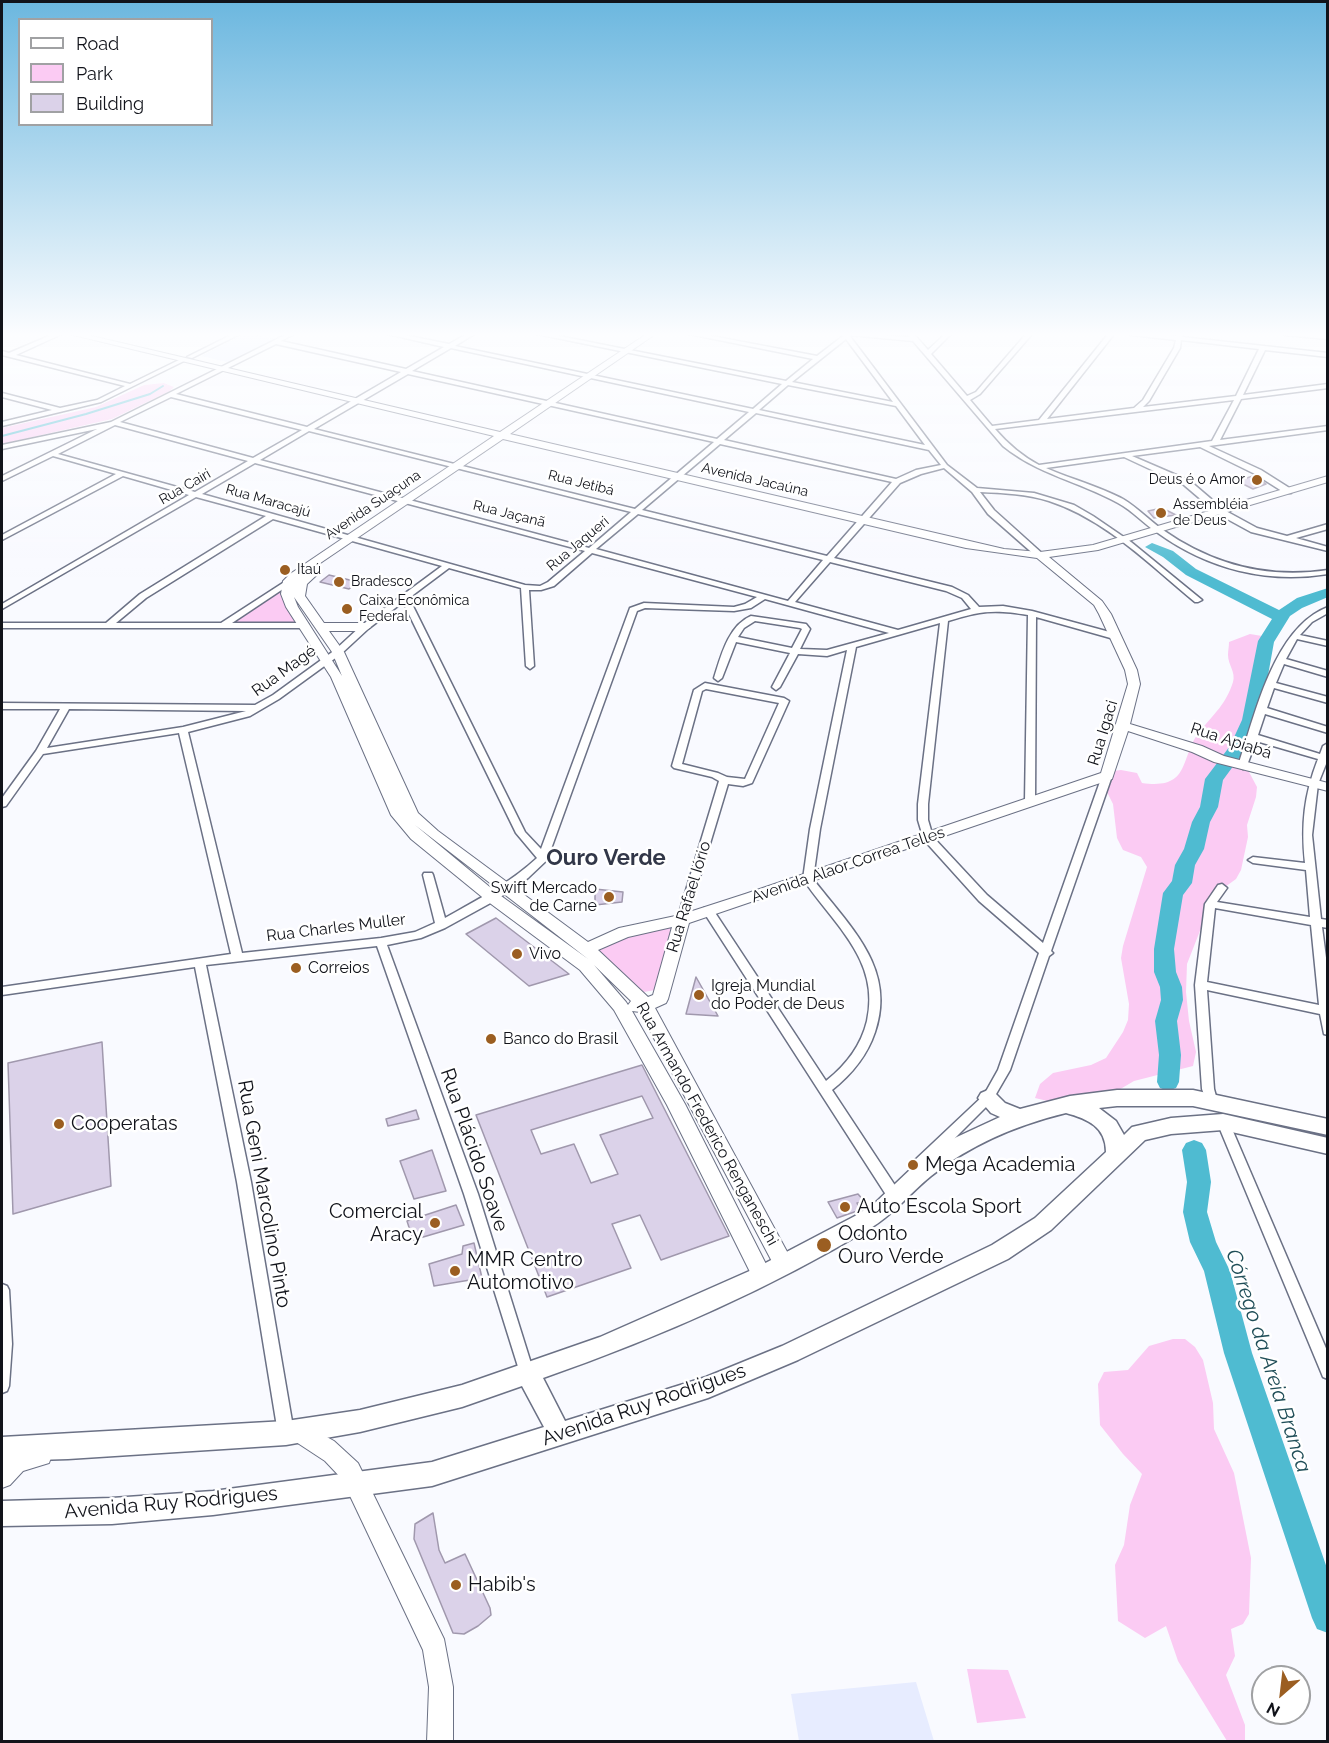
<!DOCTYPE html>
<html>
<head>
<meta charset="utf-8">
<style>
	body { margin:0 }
	#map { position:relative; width:1329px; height:1743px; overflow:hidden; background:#f9faff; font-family:Raleway,sans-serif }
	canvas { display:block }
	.frame { position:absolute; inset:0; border:3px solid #11131a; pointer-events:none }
	.legend { position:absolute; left:18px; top:18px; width:195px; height:108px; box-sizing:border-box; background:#fff; border:2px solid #a0a1a3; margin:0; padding:8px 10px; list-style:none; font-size:18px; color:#11131a }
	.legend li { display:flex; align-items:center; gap:12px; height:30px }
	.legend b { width:30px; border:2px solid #a0a1a3 }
	.north { position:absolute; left:1251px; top:1665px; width:60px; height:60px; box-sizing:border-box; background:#fff; border:2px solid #a0a1a3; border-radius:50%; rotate:208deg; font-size:16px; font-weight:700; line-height:24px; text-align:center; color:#11131a }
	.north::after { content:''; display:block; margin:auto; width:21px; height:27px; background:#9b5e21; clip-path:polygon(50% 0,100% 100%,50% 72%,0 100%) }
</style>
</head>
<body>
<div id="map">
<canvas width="1329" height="1743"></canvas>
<div class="frame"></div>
<ul class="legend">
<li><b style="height:8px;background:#fff"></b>Road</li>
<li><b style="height:16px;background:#fbcbf3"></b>Park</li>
<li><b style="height:16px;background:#dbd2e9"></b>Building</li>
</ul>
<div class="north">N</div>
</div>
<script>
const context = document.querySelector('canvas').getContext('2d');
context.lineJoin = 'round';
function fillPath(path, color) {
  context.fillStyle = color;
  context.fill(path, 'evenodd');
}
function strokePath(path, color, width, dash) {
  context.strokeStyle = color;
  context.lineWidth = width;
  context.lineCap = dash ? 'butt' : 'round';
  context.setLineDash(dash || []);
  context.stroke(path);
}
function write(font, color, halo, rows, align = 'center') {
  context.font = font + ' Raleway,sans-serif';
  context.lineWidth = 5;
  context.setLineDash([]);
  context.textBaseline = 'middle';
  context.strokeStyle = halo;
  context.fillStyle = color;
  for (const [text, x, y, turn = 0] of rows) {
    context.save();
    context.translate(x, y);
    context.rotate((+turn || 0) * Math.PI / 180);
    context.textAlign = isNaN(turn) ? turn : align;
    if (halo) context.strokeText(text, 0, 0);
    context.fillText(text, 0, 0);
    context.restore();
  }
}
fillPath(new Path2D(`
	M 246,333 L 278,340 L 231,363 L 201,356 Z
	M 916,1682 L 934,1741 L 799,1741 L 791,1694 Z`), '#e7ecff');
fillPath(new Path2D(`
	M 164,383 L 174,387 L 170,391 L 112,419 L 2,444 L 2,428 L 96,407 L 144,385 Z
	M 280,588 L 298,624 L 232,622 Z
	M 1250,634 L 1268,637 C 1266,677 1256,718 1240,755 L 1257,787 L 1256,797 L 1247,825 L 1248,837 L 1241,870 L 1236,879 L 1214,895 L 1187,964 L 1186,992 L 1189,1021 L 1196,1052 L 1193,1066 L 1134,1081 L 1117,1091 L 1056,1103 L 1035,1098 L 1040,1084 L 1053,1073 L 1091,1065 L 1106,1058 L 1123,1032 L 1128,1020 L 1129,1004 L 1121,958 L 1123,946 L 1147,867 L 1141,857 L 1123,850 L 1117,838 L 1113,804 L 1107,792 L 1105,772 L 1121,770 L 1137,773 L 1142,783 C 1192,790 1179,757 1200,731 C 1214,714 1226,704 1233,682 C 1236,672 1228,665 1228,655 C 1228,651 1229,646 1229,642 Z
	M 675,927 L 655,990 L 644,992 L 596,950 L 627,934 Z
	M 1173,1339 L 1185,1339 L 1195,1347 L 1203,1360 L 1213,1403 L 1214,1429 L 1234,1473 L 1251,1558 L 1249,1614 L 1243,1624 L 1231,1629 L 1235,1656 L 1226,1675 L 1245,1725 L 1245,1741 L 1227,1741 L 1178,1661 L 1166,1626 L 1145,1638 L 1118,1621 L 1115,1565 L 1124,1545 L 1130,1505 L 1142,1474 L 1123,1454 L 1100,1425 L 1098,1384 L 1104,1372 L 1128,1370 L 1149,1346 Z
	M 967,1669 L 1008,1670 L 1026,1718 L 977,1723 Z`), '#fbcbf3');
strokePath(new Path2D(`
	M 2,436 L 86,414 L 150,394 L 163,386`), '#4fbbd1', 2);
fillPath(new Path2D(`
	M 1152,543 L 1173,551 L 1196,569 L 1279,610 L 1297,598 L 1328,588 L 1328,597 L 1302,608 L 1290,616 L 1274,642 L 1260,720 L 1248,746 L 1223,780 L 1218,807 L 1210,822 L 1204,849 L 1195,865 L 1192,883 L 1183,895 L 1174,949 L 1176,972 L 1182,987 L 1183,1000 L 1177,1021 L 1181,1055 L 1179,1082 L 1176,1088 L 1168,1091 L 1160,1088 L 1157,1082 L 1159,1055 L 1155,1021 L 1161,1000 L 1160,987 L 1154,972 L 1154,949 L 1163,893 L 1172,881 L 1175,865 L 1184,849 L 1192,822 L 1200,807 L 1205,779 L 1230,746 L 1242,720 L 1258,641 L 1272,619 L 1186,575 L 1163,557 L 1145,547 Z
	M 1194,1140 L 1202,1143 L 1206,1150 L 1211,1182 L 1207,1212 L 1216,1242 L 1230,1271 L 1252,1353 L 1328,1571 L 1328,1633 L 1317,1629 L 1312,1618 L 1224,1353 L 1204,1271 L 1190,1242 L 1183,1212 L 1187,1182 L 1182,1150 L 1186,1143 Z`), '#4fbbd1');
const building = new Path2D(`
	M 1253,476 L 1266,484 L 1253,489 L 1237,481 Z
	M 1162,508 L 1176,515 L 1154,518 L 1148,511 Z
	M 329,575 L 358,582 L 349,589 L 320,582 Z
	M 595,889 L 623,892 L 622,902 L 595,905 Z
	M 496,918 L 569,974 L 529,986 L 466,934 Z
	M 696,977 L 718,1016 L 686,1014 Z
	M 102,1042 L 111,1186 L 13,1214 L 8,1063 Z
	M 642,1065 L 729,1236 L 661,1260 L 640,1215 L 612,1224 L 631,1268 L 547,1297 L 476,1115 ZM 642,1096 L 653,1118 L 600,1135 L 618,1174 L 591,1183 L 574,1144 L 541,1154 L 531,1130 Z
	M 416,1110 L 419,1119 L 388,1126 L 386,1119 Z
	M 432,1150 L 446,1191 L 414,1199 L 400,1161 Z
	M 858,1194 L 865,1202 L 857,1203 L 860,1210 L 837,1218 L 828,1202 Z
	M 456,1205 L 464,1225 L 413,1240 L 407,1221 Z
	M 474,1243 L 482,1278 L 434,1286 L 429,1264 L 462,1254 L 463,1246 Z
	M 433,1513 L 439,1550 L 445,1563 L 465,1554 L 490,1608 L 491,1615 L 478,1626 L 464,1634 L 453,1633 L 414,1539 L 415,1524 Z`);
fillPath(building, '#dbd2e9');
strokePath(building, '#a098ad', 1.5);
const street = new Path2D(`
	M 56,333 L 64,333 L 16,355 L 130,384 L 181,359 L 186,360 L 101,402 L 2,426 L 2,422 L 52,410 L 2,397 L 2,393 L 60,408 L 97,400 L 125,386 L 2,355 L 2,351 L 9,353 Z
	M 235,333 L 242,333 L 192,358 L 187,357 Z
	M 289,333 L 296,333 L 281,341 L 406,369 L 444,347 L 383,333 L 394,333 L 449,344 L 469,333 L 476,333 L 455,346 L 753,409 L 782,384 L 532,333 L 544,333 L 786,381 L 813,359 L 684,333 L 696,333 L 817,356 L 843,336 L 839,333 L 910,337 L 907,333 L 913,333 L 928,350 L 946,333 L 952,333 L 931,354 L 967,396 L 976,392 L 1027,333 L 1033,333 L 980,394 L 970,400 L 992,426 L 1039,420 L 1109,333 L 1115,333 L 1047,419 L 1134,408 L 1143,400 L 1174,348 L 1176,340 L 1131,335 L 1128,333 L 1176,336 L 1177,333 L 1183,333 L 1182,337 L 1328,353 L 1328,357 L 1265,350 L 1243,395 L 1328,384 L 1328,388 L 1241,399 L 1220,440 L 1328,426 L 1328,430 L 1209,446 L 1261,470 L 1291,489 L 1291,493 L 1285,493 L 1255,474 L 1200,447 L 1132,456 L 1190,481 L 1224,510 L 1257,528 L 1287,536 L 1328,524 L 1328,529 L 1296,538 L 1328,547 L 1328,551 L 1251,532 L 1218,514 L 1184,485 L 1124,457 L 1046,468 C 1071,479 1098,486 1123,499 C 1138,508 1149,520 1163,530 C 1213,565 1267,579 1328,570 L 1328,574 C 1267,584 1208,569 1158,533 C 1144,524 1133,511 1118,503 C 1078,481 1039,475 1003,446 L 913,341 L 849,335 L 947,465 L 977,488 L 1034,493 L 1074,505 L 1093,516 L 1131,542 L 1202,600 L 1198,602 L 1195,602 C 1150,565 1105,519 1049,501 C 1027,494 1003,493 980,492 L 994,510 L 1044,555 L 1043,557 L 1037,557 L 988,514 L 972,492 L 944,468 L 921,474 L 900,483 L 834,558 L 952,587 L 968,595 L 979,607 L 1003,606 L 1032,611 L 1117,634 L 1118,636 L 1114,639 L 1036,617 L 1035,801 L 1030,804 L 1025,801 L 1028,615 C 994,609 980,611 948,621 L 928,804 L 928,820 L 933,837 L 987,895 L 1043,943 L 1102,776 L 1107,773 L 1112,776 L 1051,951 L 1053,953 L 1049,956 L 1010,1070 L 992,1101 L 925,1168 L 920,1169 L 915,1168 L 913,1164 L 915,1160 L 984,1095 L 998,1070 L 1039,953 L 979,901 L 924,840 L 918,820 L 918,804 L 940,623 L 856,647 L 820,829 L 813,879 C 849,926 897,968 875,1032 C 867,1056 852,1074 832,1090 L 900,1193 L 902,1197 L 900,1201 L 895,1203 L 890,1201 L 703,911 L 704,908 L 712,908 L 826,1081 C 846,1065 861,1046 867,1021 C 881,960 833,924 803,879 L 810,829 L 847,650 L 827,656 L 798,654 L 780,687 L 776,690 L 772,687 L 790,653 L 736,642 L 722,678 L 718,681 L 714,678 C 721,656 728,626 751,616 L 806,624 L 810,629 L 800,649 L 827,650 L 889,633 L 765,599 L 751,608 L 734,611 L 645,608 L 637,611 L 547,860 L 528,878 L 496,900 L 445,928 L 421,938 L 387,945 L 478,1194 L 534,1373 L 532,1378 L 527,1380 L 522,1378 L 520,1373 L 464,1194 L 377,946 L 206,965 L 251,1182 L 294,1433 L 291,1438 L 286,1440 L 281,1438 L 278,1433 L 237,1182 L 195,967 L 2,995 L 2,987 L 231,954 L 179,733 L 43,754 L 6,806 L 2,807 L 2,798 L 36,751 L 60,709 L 2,709 L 2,703 L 255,705 L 273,695 L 335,650 L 362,625 L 442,566 L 273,519 L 146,598 L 116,623 L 221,623 L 289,579 L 292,579 L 292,583 L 232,623 L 305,623 L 308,624 L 308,628 L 2,628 L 2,623 L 106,623 L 140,594 L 266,516 L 196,497 L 2,609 L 2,604 L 189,495 L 123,476 L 2,540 L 2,535 L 116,474 L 53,456 L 2,481 L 2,476 L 97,429 L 2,449 L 2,445 L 111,422 ZM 846,339 L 893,402 L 792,382 ZM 1181,340 L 1259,349 L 1236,396 L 1143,407 L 1149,401 L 1180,348 ZM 276,344 L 401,372 L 307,427 L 176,394 ZM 451,348 L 749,412 L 717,439 L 412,371 ZM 408,374 L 714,442 L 635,509 L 314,429 ZM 788,385 L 896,406 L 925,445 L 759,410 ZM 171,397 L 302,430 L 253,458 L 120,422 ZM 1234,400 L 1212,441 L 1039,465 C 1022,456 1008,444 995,429 ZM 756,413 L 929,450 L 941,465 L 916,470 L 896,479 L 724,440 ZM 115,425 L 248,461 L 195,492 L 58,454 ZM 309,431 L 631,512 L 589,548 L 260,460 ZM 720,444 L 892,482 L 827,556 L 642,510 ZM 255,463 L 585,551 L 548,582 L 540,586 L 525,585 L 202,494 ZM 638,514 L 823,560 L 788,601 L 596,549 ZM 592,553 L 757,597 L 745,604 L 734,607 L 644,603 L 630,608 L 541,849 L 525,832 L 409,598 L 449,568 L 521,588 L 526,666 L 530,669 L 534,666 L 529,590 L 541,590 L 554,586 ZM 830,562 L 946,591 L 962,598 L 971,609 L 898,630 L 795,602 ZM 403,602 L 516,833 L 537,858 C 510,883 477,900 445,918 L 433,875 L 432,873 L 424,873 L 423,875 L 435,923 L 415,932 L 381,938 L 242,953 L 188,732 L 250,716 L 279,699 L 341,654 L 368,629 ZM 755,621 L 800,628 L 802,629 L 792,648 L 738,637 L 744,628 ZM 69,709 L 246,711 L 183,727 L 47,748 Z
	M 1282,333 L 1328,335 L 1328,339 L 1285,335 Z
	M 1328,607 L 1328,613 L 1312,622 L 1300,635 L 1328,641 L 1328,646 L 1297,639 L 1286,659 L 1328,671 L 1328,677 L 1284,664 L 1276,683 L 1328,697 L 1328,703 L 1274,688 L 1267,708 L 1328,727 L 1328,733 L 1265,714 L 1258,735 L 1320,754 L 1323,746 L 1328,743 L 1328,759 L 1318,784 L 1312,835 L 1321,919 L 1328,920 L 1328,928 L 1322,927 L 1328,973 L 1328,1035 L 1324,1034 L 1320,1014 L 1207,990 L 1214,1089 L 1217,1100 L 1215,1103 L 1211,1105 L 1207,1103 L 1202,1089 L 1195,985 L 1205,904 L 1218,885 L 1222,884 L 1227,888 L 1217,902 L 1310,917 L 1306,870 L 1253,863 L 1248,860 L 1253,857 L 1305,863 C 1301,825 1304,795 1318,759 L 1256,741 L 1246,768 L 1243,769 L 1238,766 C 1255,716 1273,628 1328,607 ZM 1215,908 L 1311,925 L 1319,1005 L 1207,982 Z
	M 705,683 L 784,698 L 789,701 L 752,783 L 743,786 L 728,784 L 687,920 L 682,924 L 677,920 L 719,781 L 712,777 L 674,768 L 672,766 L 694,690 ZM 706,689 L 779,703 L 745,779 L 727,777 L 718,773 L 682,764 L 702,691 Z
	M 1223,1117 L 1227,1118 L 1229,1122 L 1328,1353 L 1328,1379 L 1323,1377 L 1321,1372 L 1217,1122 L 1219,1118 Z
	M 2,1284 L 7,1286 L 9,1290 L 12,1344 L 9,1386 L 7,1391 L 2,1393 Z`);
const secondary = new Path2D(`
	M 65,333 L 79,333 L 500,432 L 648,333 L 657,333 L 510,434 L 1004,549 L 1040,552 L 1093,545 L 1328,476 L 1328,482 L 1098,550 L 1049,557 L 1102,601 L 1111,614 L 1137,670 L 1140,684 L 1130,724 L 1202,746 L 1224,756 L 1328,783 L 1328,791 L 1214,762 L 1192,752 L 1128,731 L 1112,779 L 689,923 L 668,999 L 666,1003 L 655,1008 L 791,1259 L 794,1265 L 791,1271 L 784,1274 L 777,1271 L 640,1012 L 632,1011 L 685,1104 L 772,1276 L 769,1282 L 762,1285 L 755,1282 L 667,1105 L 614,1010 L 580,970 L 487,901 L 411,839 L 391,815 L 331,677 L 286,607 L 281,594 L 283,581 L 290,574 L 494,436 ZM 503,439 L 966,548 L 1037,558 L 1094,605 L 1099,614 L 1125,670 L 1128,684 L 1101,773 L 745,894 L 680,915 L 619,928 L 588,942 L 438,831 L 418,813 L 344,652 L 329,631 L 365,631 L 371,627 L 365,623 L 324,623 L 305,596 L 307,584 L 321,571 L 313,568 ZM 294,597 L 332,652 L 342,676 L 298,607 ZM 415,825 L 588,959 L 497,893 ZM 672,927 L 653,995 L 648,997 L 598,950 L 628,937 ZM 594,965 L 631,1001 L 628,1005 L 626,1002 Z
	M 298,1421 L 334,1441 L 358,1463 L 444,1639 L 453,1687 L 453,1742 L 427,1742 L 429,1687 L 423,1650 L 342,1479 L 325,1461 L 290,1438 L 287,1431 L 290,1424 Z
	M 41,1444 L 49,1447 L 52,1455 L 49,1463 L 23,1471 L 10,1485 L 2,1488 L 2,1461 L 8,1454 Z`);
const primary = new Path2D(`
	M 988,1090 L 995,1093 L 1005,1103 L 1020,1109 L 1070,1096 L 1117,1090 L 1193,1090 L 1328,1119 L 1328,1135 L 1193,1106 L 1117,1106 L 1099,1108 L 1116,1121 L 1124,1135 L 1132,1127 L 1171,1118 L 1223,1114 L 1328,1138 L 1328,1154 L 1223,1130 L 1171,1134 L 1145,1140 L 1051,1230 L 1008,1259 L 798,1360 L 708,1398 L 432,1486 L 213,1515 L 112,1524 L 2,1526 L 2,1501 L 112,1498 L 213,1491 L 432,1462 L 544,1427 L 522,1386 L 462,1407 L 360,1432 L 286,1445 L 68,1459 L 2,1461 L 2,1437 L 286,1421 L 360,1410 L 462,1385 L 600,1337 L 754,1269 L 855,1216 L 876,1202 L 915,1165 L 946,1142 L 1000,1117 L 991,1113 L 978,1098 L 981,1093 ZM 1066,1113 C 1088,1119 1106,1127 1106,1152 L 1035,1218 L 992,1245 L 782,1346 L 706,1377 L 565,1421 L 543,1378 C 655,1339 767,1290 869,1229 C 893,1215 910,1193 931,1176 C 971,1144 1017,1125 1066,1113 Z`);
strokePath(street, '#6b7185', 3);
strokePath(secondary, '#6b7185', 2);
strokePath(primary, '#6b7185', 3);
fillPath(street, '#fff');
fillPath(secondary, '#fff');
fillPath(primary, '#fff');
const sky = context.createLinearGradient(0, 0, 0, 577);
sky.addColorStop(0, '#6bb7df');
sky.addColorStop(0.58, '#fcfdff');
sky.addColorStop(1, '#fcfdff00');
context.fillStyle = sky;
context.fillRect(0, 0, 1329, 577);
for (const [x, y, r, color] of [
	[1257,480,6,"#9b5e21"],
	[1161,513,6,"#9b5e21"],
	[285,570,6,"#9b5e21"],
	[339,582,6,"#9b5e21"],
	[347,609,6,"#9b5e21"],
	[609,897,6,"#9b5e21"],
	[517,954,6,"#9b5e21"],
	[296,968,6,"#9b5e21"],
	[699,995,6,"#9b5e21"],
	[491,1039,6,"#9b5e21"],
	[59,1124,6,"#9b5e21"],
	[913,1165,6,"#9b5e21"],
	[845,1207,6,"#9b5e21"],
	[435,1223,6,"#9b5e21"],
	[824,1245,8,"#9b5e21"],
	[455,1271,6,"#9b5e21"],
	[456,1585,6,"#9b5e21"]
]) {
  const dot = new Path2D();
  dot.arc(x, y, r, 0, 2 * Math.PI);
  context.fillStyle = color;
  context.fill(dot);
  strokePath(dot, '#fff', 2);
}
write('14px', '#11131a', '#fff', [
	["Avenida Jacaúna",755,480,13],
	["Rua Jetibá",581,483,14],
	["Rua Cairi",185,487,-30],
	["Rua Maracajú",268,501,16],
	["Avenida Suaçuna",373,505,-34],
	["Rua Jaçanã",509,514,14],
	["Rua Jaqueri",578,544,-40]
]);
write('14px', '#11131a', '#fff', [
	["Deus é o Amor",1245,480,"right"],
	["Assembléia",1173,505],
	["de Deus",1173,521],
	["Itaú",297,570],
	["Bradesco",351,582],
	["Caixa Econômica",359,601],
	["Federal",359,617]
], 'left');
write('16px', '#11131a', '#fff', [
	["Rua Magé",284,671,-36],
	["Rua Igaci",1103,733,-73],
	["Rua Apiabá",1231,741,18],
	["Avenida Alaor Correa Telles",848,865,-19],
	["Rua Rafael Iório",689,897,-73],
	["Rua Charles Muller",336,928,-7],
	["Rua Armando Frederico Renganeschi",707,1124,61]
]);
write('16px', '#11131a', '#fff', [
	["Swift Mercado",597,888,"right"],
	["de Carne",597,906,"right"],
	["Vivo",529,954],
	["Correios",308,968],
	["Igreja Mundial",711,986],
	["do Poder de Deus",711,1004],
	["Banco do Brasil",503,1039]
], 'left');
write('20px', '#11131a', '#fff', [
	["Cooperatas",71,1124],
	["Mega Academia",925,1165],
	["Auto Escola Sport",857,1207],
	["Comercial",423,1212,"right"],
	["Aracy",423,1235,"right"],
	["Odonto",838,1234],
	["Ouro Verde",838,1257],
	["MMR Centro",467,1260],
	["Automotivo",467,1283],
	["Habib's",468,1585]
], 'left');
write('20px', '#11131a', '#fff', [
	["Rua Plácido Soave",474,1150,71],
	["Rua Geni Marcolino Pinto",264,1194,80],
	["Avenida Ruy Rodrigues",644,1405,-19],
	["Avenida Ruy Rodrigues",171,1503,-5]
]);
write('italic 21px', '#204e58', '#fff', [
	["Córrego da Areia Branca",1268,1361,72]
]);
write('bold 22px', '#323748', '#fff', [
	["Ouro Verde",606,858]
]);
</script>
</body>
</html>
